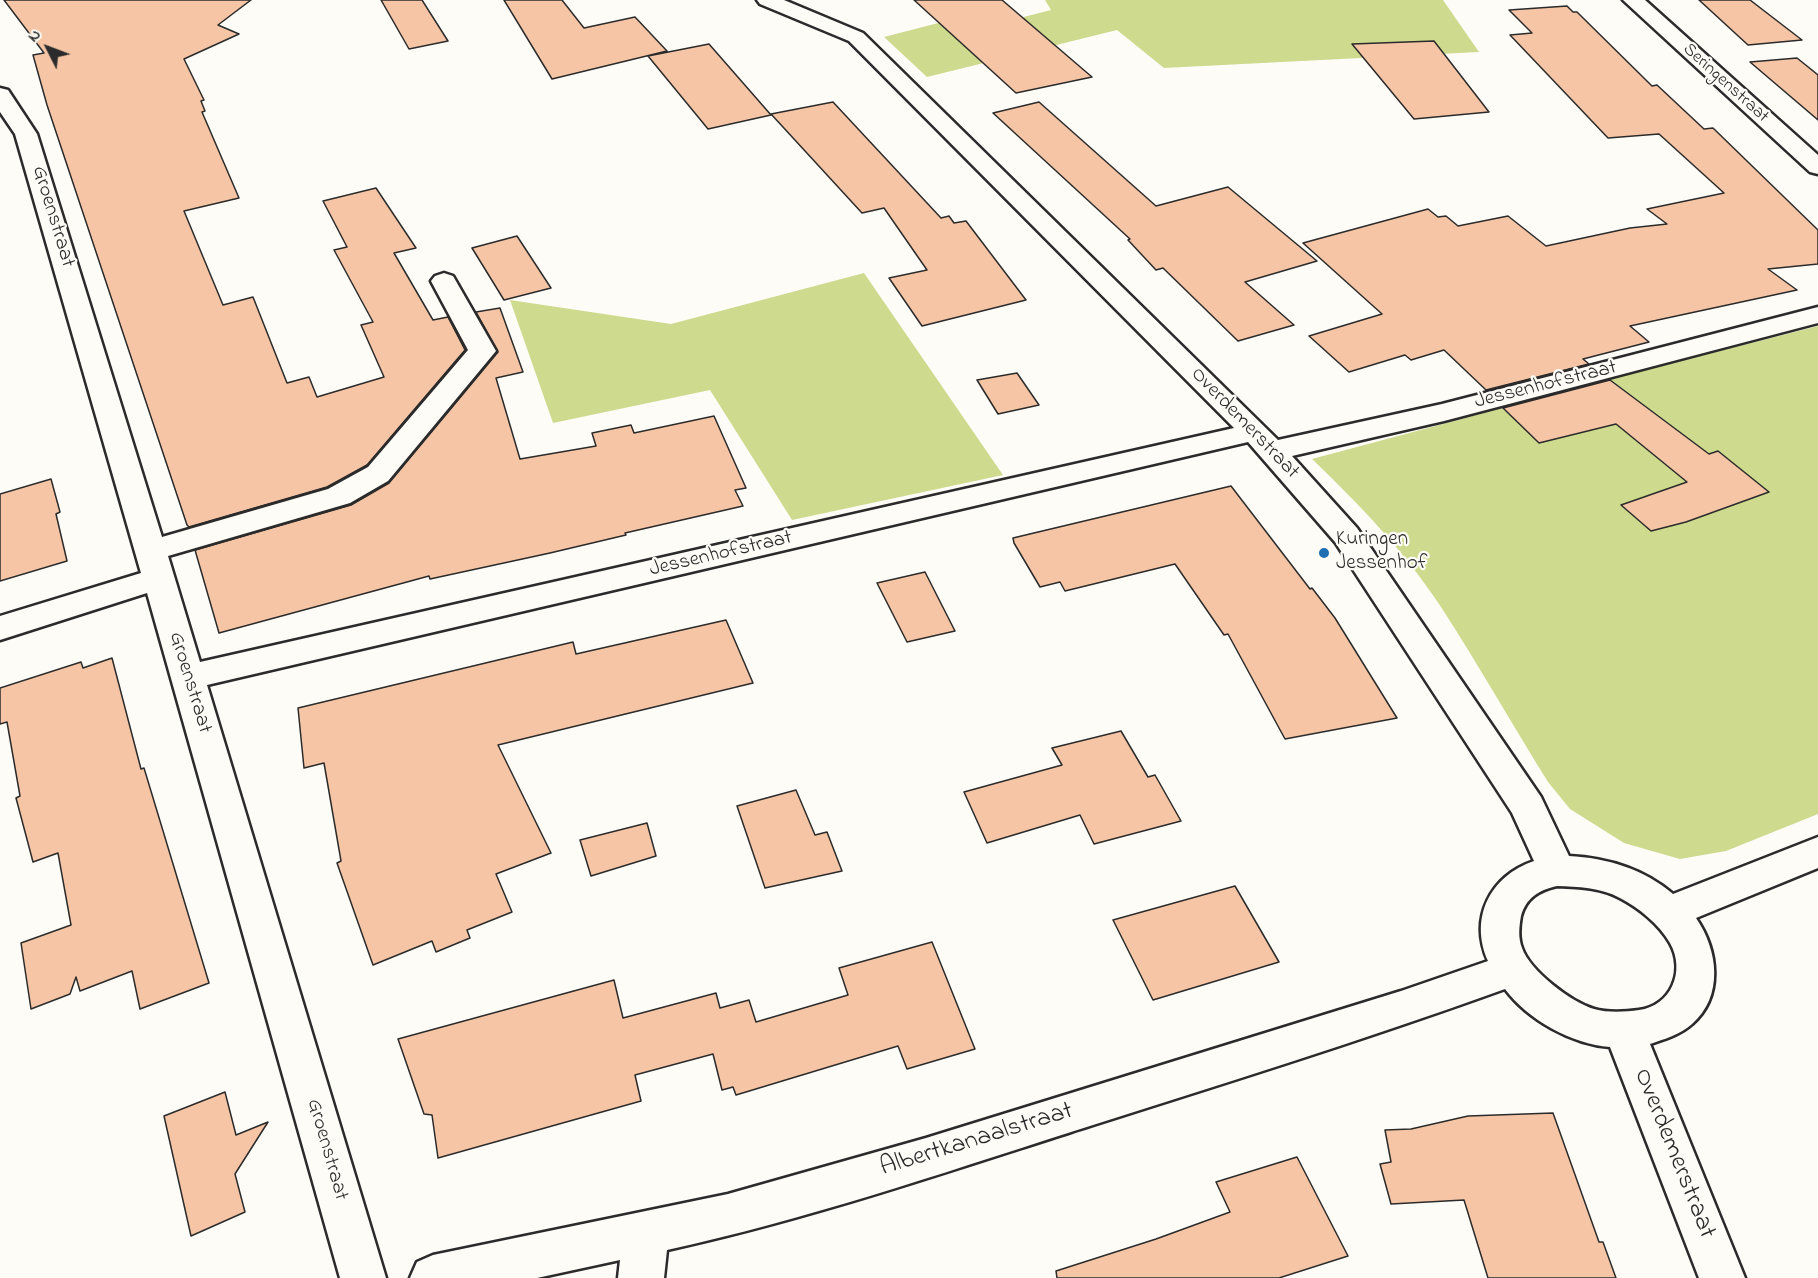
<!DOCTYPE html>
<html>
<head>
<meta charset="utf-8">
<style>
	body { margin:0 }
	#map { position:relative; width:1818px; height:1278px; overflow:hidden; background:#fdfcf7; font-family:"Indie Flower",sans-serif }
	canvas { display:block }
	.north { position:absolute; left:18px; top:18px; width:60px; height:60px; -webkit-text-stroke:4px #fdfcf7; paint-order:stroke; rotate:312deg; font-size:16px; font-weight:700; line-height:24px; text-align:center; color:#2b2b2b }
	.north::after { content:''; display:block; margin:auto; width:21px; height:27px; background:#2b2b2b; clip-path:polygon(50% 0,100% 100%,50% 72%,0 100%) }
</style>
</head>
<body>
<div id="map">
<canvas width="1818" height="1278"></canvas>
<div class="north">N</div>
</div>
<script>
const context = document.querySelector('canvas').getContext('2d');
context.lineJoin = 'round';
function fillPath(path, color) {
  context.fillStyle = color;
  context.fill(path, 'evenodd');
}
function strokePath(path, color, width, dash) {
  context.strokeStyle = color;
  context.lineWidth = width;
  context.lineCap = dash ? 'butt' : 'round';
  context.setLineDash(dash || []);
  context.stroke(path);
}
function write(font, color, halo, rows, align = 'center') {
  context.font = font + ' "Indie Flower",sans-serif';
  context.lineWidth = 4.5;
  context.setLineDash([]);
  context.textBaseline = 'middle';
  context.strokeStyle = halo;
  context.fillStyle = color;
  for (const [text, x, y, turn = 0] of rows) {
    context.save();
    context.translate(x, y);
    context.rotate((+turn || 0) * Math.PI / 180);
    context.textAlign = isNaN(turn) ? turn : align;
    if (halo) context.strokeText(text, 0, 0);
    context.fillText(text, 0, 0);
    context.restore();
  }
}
fillPath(new Path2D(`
	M 1045,0 L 1443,0 L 1479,52 L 1164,68 L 1117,30 L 927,77 L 884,37 L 946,21 L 961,33 L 1051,10 Z
	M 864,273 L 1003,475 L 792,520 L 710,390 L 553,423 L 510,300 L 671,324 Z
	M 1818,326 L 1818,814 L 1726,851 L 1680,859 L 1624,843 L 1570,809 L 1548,782 C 1512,724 1478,664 1441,607 C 1405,552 1359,504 1312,459 L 1626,375 Z`), '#cedb8e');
const building = new Path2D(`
	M 4,0 L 251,0 L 218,25 L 239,34 L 184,59 L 204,100 L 201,101 L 205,111 L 202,112 L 239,198 L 184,211 L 223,305 L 253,297 L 287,383 L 309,377 L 317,397 L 384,377 L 361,325 L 373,322 L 334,250 L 347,247 L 323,201 L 376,188 L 416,248 L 394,253 L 433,320 L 448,317 L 465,350 L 367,465 L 327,487 L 189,527 L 187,525 L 47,105 L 33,55 L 44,53 Z
	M 381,0 L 422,0 L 448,41 L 409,49 Z
	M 504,0 L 562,0 L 584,28 L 635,17 L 667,51 L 552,79 Z
	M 914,0 L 1002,0 L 1092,77 L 1016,93 Z
	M 1699,0 L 1750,0 L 1802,40 L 1748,45 Z
	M 1567,6 L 1573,12 L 1577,12 L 1652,86 L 1657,85 L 1704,129 L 1713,128 L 1818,230 L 1818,264 L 1768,269 L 1797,290 L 1630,326 L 1649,342 L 1583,359 L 1589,364 L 1486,390 L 1444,350 L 1411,360 L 1405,355 L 1349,372 L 1309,336 L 1382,314 L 1303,243 L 1428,209 L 1438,217 L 1446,216 L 1458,226 L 1508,216 L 1546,246 L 1630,228 L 1667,224 L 1647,209 L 1724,193 L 1659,134 L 1608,138 L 1510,35 L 1532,33 L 1509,10 Z
	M 1434,41 L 1489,112 L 1414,119 L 1352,44 Z
	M 709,44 L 771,115 L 708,129 L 648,56 Z
	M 1797,58 L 1818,75 L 1818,120 L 1750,62 Z
	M 833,102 L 941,218 L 949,216 L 954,223 L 966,221 L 1026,300 L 922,326 L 889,278 L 927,270 L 884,208 L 862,213 L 771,114 Z
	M 1039,102 L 1156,206 L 1228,187 L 1317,261 L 1245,282 L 1294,325 L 1238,341 L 1163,268 L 1156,270 L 1128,240 L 1130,239 L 993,113 Z
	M 517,236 L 551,288 L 504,300 L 472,248 Z
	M 500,308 L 523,372 L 496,378 L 520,459 L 596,446 L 592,433 L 631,425 L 634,433 L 714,416 L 746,488 L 735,490 L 743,506 L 625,533 L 626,535 L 550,553 L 430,579 L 429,576 L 219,633 L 195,550 L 351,505 L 389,483 L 498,352 L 476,312 Z
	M 1017,373 L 1039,405 L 998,414 L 977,380 Z
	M 1610,380 L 1709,454 L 1718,451 L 1769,492 L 1686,522 L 1651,531 L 1621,505 L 1687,482 L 1616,424 L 1539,443 L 1503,408 Z
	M 51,479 L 60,512 L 56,514 L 67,561 L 0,581 L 0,494 Z
	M 1231,486 L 1310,589 L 1312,588 L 1335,618 L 1397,718 L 1285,739 L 1228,634 L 1224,635 L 1175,564 L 1065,591 L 1060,582 L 1040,587 L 1014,543 L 1013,538 Z
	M 925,572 L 955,631 L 907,642 L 877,583 Z
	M 726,620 L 753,683 L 498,745 L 551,853 L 496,874 L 512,912 L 467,930 L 470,938 L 436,952 L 432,941 L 373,965 L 337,863 L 341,861 L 324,763 L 304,768 L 298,708 L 573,642 L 576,654 Z
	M 112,658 L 141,769 L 144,768 L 209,983 L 140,1009 L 132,971 L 80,991 L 76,977 L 70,994 L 31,1009 L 21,943 L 71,925 L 58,853 L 33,862 L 16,798 L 20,796 L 7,722 L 0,724 L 0,688 L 81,662 L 83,668 Z
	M 1121,731 L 1148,777 L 1155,775 L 1181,821 L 1094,844 L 1080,815 L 987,843 L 964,792 L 1062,765 L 1052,748 Z
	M 796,790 L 815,835 L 827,832 L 842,871 L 765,888 L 737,806 Z
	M 647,823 L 656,856 L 591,876 L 580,840 Z
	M 1235,886 L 1279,962 L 1153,1000 L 1113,920 Z
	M 932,942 L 975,1049 L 907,1069 L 898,1046 L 736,1095 L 733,1087 L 722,1090 L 713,1054 L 635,1075 L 641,1101 L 438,1158 L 432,1115 L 424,1114 L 398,1039 L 614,980 L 623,1018 L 716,993 L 720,1008 L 749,1000 L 756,1022 L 848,995 L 839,968 Z
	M 225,1092 L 236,1135 L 268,1122 L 235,1174 L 245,1212 L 191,1236 L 164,1116 Z
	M 1553,1113 L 1599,1242 L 1603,1242 L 1616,1278 L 1488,1278 L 1464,1200 L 1391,1204 L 1380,1164 L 1391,1162 L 1385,1130 L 1411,1129 L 1468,1116 Z
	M 1297,1157 L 1348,1256 L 1279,1278 L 1057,1278 L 1056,1271 L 1156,1239 L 1230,1212 L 1216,1182 Z`);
fillPath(building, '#f5c5a5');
strokePath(building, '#2b2b2b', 1.5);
const minor = new Path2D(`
	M 757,0 L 784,0 L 863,33 L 1278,440 L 1442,404 L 1818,307 L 1818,323 L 1444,421 L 1292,456 L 1357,528 L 1541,797 L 1569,856 C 1607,858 1644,869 1673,894 L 1818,837 L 1818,868 L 1696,918 C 1718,950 1724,996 1692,1024 C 1680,1035 1664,1039 1650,1044 L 1745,1278 L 1699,1278 L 1610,1047 C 1572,1044 1528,1020 1505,989 C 1361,1041 1216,1086 1071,1132 C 937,1175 804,1220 667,1250 L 664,1278 L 618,1278 L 620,1260 L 537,1278 L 410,1278 L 417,1262 L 433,1255 L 728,1194 L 926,1138 L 1401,991 L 1488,961 C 1469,918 1490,876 1534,861 L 1512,813 L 1335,542 L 1248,442 L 207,685 L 386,1278 L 340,1278 L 147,593 L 0,640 L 0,616 L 141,573 L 15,134 L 0,112 L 0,88 L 8,90 L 37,134 L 162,537 L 328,489 L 368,467 L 468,350 L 431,281 L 435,276 L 444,273 L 453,276 L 496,351 L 388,481 L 350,503 L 168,556 L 200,662 L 1234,428 L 849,41 L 760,4 ZM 1557,886 C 1578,887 1600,887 1620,898 C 1639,908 1659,924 1670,943 C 1686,971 1671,1006 1639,1010 C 1625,1012 1608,1013 1594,1009 C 1571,1002 1530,971 1522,948 C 1518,938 1519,927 1521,916 C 1526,898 1539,890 1557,886 Z
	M 1623,0 L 1645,0 L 1818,155 L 1818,174 L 1810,172 Z`);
strokePath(minor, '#2b2b2b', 5);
fillPath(minor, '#fdfcf7');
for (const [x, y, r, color] of [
	[1324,553,6,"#1f6fb2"]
]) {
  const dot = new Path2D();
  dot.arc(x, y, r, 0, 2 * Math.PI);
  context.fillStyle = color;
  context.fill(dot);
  strokePath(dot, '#fdfcf7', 2);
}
write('18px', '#2b2b2b', '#fdfcf7', [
	["Seringenstraat",1725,84,42]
]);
write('21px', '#2b2b2b', '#fdfcf7', [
	["Groenstraat",52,217,73],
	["Jessenhofstraat",1546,386,-14],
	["Overdemerstraat",1244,424,46],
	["Jessenhofstraat",721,555,-13],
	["Groenstraat",189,683,73],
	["Groenstraat",326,1150,74]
]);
write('21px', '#2b2b2b', '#fdfcf7', [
	["Kuringen",1336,541],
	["Jessenhof",1336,565]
], 'left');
write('26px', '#2b2b2b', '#fdfcf7', [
	["Albertkanaalstraat",977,1141,-17],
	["Overdemerstraat",1673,1154,68]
]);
</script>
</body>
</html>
